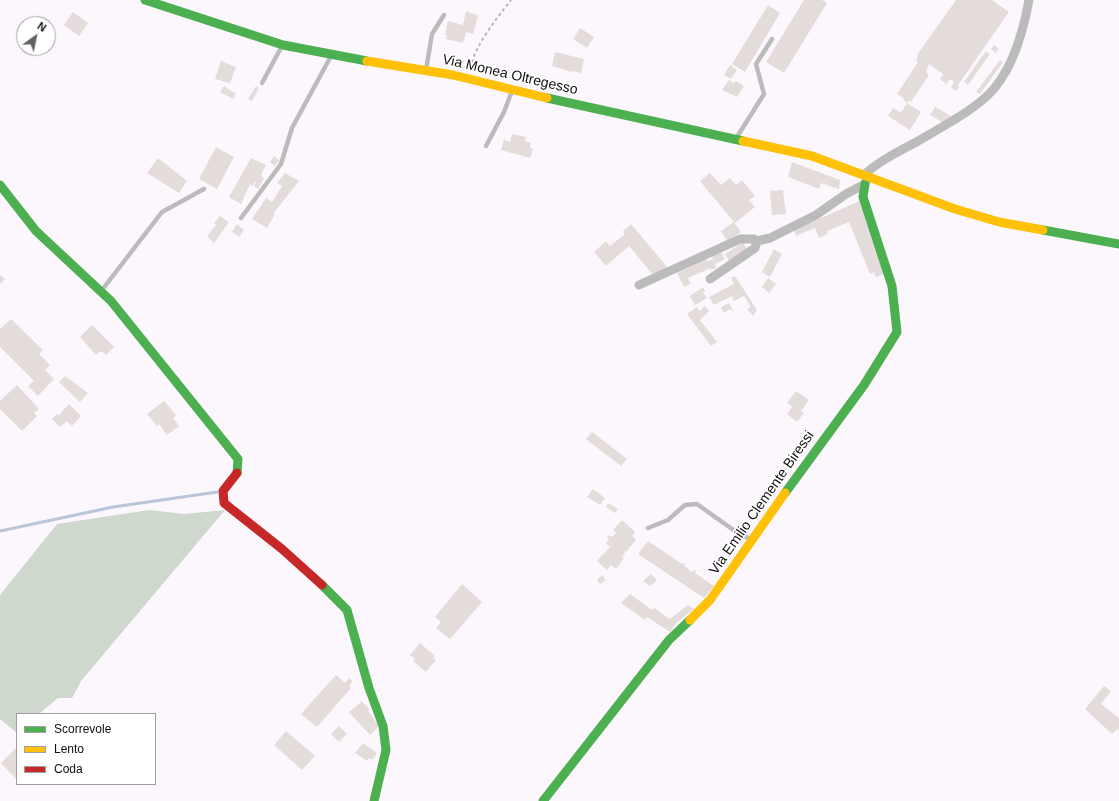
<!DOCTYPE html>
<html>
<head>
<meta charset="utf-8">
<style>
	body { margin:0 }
	#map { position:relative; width:1119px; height:801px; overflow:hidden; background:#fcf7fd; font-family:Arial,sans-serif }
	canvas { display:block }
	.legend { position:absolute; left:16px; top:713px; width:140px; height:72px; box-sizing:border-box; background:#fff; border:1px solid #a09fa0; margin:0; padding:5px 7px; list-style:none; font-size:12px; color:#110e11 }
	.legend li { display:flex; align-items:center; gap:8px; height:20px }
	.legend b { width:20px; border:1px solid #a09fa0 }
	.north { position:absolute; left:16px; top:16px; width:40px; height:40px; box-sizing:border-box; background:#fff; border:1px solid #a09fa0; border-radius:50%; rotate:33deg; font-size:11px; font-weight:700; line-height:16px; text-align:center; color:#110e11 }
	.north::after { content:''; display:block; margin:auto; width:14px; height:18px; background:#636064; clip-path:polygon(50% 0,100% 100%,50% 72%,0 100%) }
</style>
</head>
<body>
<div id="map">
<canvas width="1119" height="801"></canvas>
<ul class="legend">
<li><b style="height:5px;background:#4caf50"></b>Scorrevole</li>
<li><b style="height:5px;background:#ffc107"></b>Lento</li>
<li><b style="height:5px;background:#c62828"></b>Coda</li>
</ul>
<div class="north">N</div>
</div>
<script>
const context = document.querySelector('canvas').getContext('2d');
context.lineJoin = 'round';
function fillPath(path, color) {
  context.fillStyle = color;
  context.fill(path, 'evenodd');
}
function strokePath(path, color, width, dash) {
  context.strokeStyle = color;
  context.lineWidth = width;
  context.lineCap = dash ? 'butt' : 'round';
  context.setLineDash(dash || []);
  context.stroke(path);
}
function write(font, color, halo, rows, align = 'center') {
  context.font = font + ' Arial,sans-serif';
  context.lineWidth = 3;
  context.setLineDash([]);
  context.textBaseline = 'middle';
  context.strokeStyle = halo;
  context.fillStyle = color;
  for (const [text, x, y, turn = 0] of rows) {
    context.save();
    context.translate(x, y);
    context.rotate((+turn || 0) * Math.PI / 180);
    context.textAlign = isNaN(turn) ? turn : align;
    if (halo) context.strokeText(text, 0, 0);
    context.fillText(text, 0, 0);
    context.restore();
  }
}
fillPath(new Path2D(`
	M 149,510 L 184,514 L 225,510 L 81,681 L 72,698 L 58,698 L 39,714 L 17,714 L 17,733 L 0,719 L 0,595 L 57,524 Z`), '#cfd8cd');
strokePath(new Path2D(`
	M 0,531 L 113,507 L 217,492`), '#bac5d9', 3);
fillPath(new Path2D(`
	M 804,0 L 822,0 L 827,3 L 784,73 L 766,62 Z
	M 956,0 L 992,0 L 1009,12 L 958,85 L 959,87 L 956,91 L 951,87 L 954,82 L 950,79 L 946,84 L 940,79 L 943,74 L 929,64 L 926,72 L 929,75 L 911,102 L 909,101 L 907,103 L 921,112 L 910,130 L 888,116 L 893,108 L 901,113 L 907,103 L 903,100 L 904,98 L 897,94 L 918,62 L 916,60 L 918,56 L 917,55 Z
	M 768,5 L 780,13 L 745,72 L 732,64 Z
	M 466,11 L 478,16 L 473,34 L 466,32 L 463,43 L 446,39 L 447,36 L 445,35 L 448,21 L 463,25 Z
	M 73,12 L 88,23 L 79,36 L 64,25 Z
	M 580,28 L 594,37 L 587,48 L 573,39 Z
	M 994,45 L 998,48 L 996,53 L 991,49 Z
	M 986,51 L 990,54 L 968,85 L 964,82 Z
	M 555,52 L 584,59 L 581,73 L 572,71 L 572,72 L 552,66 Z
	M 1000,60 L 1003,62 L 980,94 L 976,92 Z
	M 221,61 L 236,67 L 230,83 L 215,79 Z
	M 730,65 L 737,70 L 731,79 L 724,75 Z
	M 729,80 L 734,83 L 736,81 L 744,86 L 737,97 L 722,90 Z
	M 224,86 L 236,94 L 233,99 L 220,92 Z
	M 256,86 L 259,88 L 252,101 L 248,99 Z
	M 935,107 L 951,116 L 942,122 L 930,115 Z
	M 512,134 L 526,137 L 525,141 L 531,143 L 530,148 L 533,149 L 530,158 L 501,150 L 504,140 L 510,142 Z
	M 216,147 L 234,157 L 217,189 L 199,179 Z
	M 274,156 L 279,160 L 275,166 L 270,162 Z
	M 158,158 L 187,181 L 179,193 L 147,173 Z
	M 251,158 L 266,165 L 261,175 L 264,178 L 258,189 L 254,186 L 256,183 L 255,182 L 253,186 L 250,184 L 241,204 L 229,197 Z
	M 792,162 L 840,180 L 839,189 L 821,183 L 819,189 L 788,177 Z
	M 285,173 L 299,181 L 273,214 L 275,214 L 267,228 L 252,219 L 266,198 L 272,202 L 282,186 L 277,183 Z
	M 710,173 L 721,185 L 730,178 L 736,185 L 742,180 L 755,196 L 749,200 L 755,207 L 735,223 L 700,181 Z
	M 783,190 L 786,214 L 772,215 L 770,191 Z
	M 862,200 L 884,274 L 876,277 L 874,272 L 870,274 L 849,222 L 827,231 L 828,234 L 819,238 L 815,228 L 796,236 L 794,230 Z
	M 220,216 L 229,222 L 214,243 L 207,236 L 216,225 L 214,223 Z
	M 734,222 L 741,232 L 727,241 L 721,231 Z
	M 237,224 L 244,230 L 239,237 L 232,232 Z
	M 631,224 L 668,268 L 653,275 L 629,246 L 606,266 L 594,252 L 606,241 L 610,246 L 625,234 L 623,231 Z
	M 743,242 L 747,249 L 729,261 L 725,254 Z
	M 774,249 L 782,254 L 770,277 L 762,272 Z
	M 721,252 L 725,259 L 715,264 L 716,268 L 711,270 L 711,268 L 688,278 L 691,284 L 684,287 L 677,273 L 706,259 L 707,261 L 713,259 L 712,256 Z
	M 0,275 L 5,279 L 0,284 Z
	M 735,276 L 757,310 L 753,316 L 747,309 L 751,307 L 744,296 L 734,301 L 732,296 L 714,305 L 709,297 L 734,284 L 731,278 Z
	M 768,278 L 776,284 L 769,293 L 762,287 Z
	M 703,287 L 705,291 L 703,292 L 707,298 L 695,305 L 690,296 Z
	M 729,303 L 733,310 L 731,311 L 730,309 L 724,313 L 721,307 Z
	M 705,306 L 709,311 L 700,320 L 717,342 L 711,346 L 687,314 L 697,307 L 699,311 Z
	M 11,319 L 43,350 L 39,354 L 50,365 L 45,370 L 54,379 L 38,396 L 28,386 L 34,381 L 0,347 L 0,329 Z
	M 92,325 L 114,347 L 106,355 L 101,351 L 96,355 L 80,337 Z
	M 65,376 L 88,393 L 80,402 L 59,382 Z
	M 17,385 L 39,409 L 34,413 L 37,416 L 22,431 L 0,409 L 0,401 Z
	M 796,391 L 809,400 L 801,411 L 804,413 L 797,422 L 787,414 L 792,407 L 787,403 Z
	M 164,401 L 176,415 L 173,418 L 179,426 L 167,435 L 159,424 L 157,426 L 147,414 Z
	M 69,404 L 81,416 L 72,426 L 67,421 L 60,427 L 52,419 L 57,414 L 58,416 Z
	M 592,432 L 627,459 L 621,466 L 586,439 Z
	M 593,489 L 605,498 L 600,505 L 587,497 Z
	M 608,503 L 618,509 L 615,513 L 606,507 Z
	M 622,520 L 635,532 L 632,536 L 636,540 L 626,552 L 623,550 L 625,553 L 622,557 L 624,558 L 616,569 L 611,565 L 607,570 L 597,561 L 610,547 L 606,543 L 609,540 L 607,538 L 609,535 L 611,537 L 617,533 L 613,530 Z
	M 648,541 L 682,564 L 683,563 L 685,564 L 684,566 L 692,572 L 694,570 L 696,571 L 695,573 L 714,586 L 704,598 L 638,554 Z
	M 651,574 L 657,580 L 650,586 L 643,581 Z
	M 602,575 L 606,580 L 600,584 L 597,580 Z
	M 462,584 L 482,602 L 450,639 L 436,628 L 441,622 L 435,617 Z
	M 630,594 L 652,610 L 654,608 L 670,619 L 688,605 L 694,609 L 676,623 L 670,632 L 647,617 L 645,620 L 621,603 Z
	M 420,643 L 435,656 L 433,658 L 436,660 L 426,672 L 413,661 L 415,659 L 410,655 Z
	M 336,675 L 345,683 L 349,678 L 353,681 L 349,686 L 351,688 L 317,727 L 301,714 Z
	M 1104,686 L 1111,691 L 1101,704 L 1119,718 L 1119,731 L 1117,729 L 1112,734 L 1085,709 Z
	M 362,701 L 370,710 L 368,711 L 379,726 L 370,735 L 349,712 Z
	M 339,726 L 347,734 L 339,742 L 331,734 Z
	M 286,731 L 315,756 L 302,770 L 274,745 Z
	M 363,743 L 377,753 L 372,760 L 369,758 L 367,761 L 355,753 Z
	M 17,747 L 17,780 L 1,763 Z`), '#e3dcda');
strokePath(new Path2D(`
	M 470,68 C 477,42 495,21 511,0`), '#b4b5b5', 2, [3, 3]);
strokePath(new Path2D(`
	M 426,70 L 432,34 L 444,15
	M 262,83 L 282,46
	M 737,137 L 764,94 L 756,64 L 772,39
	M 486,146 L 504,112 L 512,91
	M 241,218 L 281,164 L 292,128 L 331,56
	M 102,290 L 162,212 L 204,189
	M 648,528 L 668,520 L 685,505 L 697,504 L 732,529 L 750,539`), '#bbb', 4.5);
strokePath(new Path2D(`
	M 864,175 C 880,160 900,151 918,141 C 942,127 967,114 987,96 C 1012,73 1023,33 1029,0
	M 710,279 L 755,248 L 757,241
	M 639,285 L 740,239 L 754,239 L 757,241 L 770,238 L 816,215 L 846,194 L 865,184 L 866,181`), '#bbb', 9);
strokePath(new Path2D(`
	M 145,0 L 283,45 L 367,61
	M 547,98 L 743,141
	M 0,185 L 36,231 L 111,301 L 238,459 L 237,473
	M 1043,230 L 1119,244
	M 785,493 L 864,385 L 897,332 L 892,286 L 863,197 L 865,184
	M 322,585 L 347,610 L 369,688 L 383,726 L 386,750 L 374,801
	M 543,801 L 669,640 L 690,620`), '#4caf50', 9);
strokePath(new Path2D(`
	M 367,61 L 453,75 L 547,98
	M 743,141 L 812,156 L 955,209 L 999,222 L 1043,230
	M 690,620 L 710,600 L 785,493`), '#ffc107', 9);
strokePath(new Path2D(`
	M 237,473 L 223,491 L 224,503 L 282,549 L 322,585`), '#c62828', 9);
write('14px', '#110e11', '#fff', [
	["Via Monea Oltregesso",510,75,13],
	["Via Emilio Clemente Biressi",762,503,-55]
]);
</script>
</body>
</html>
